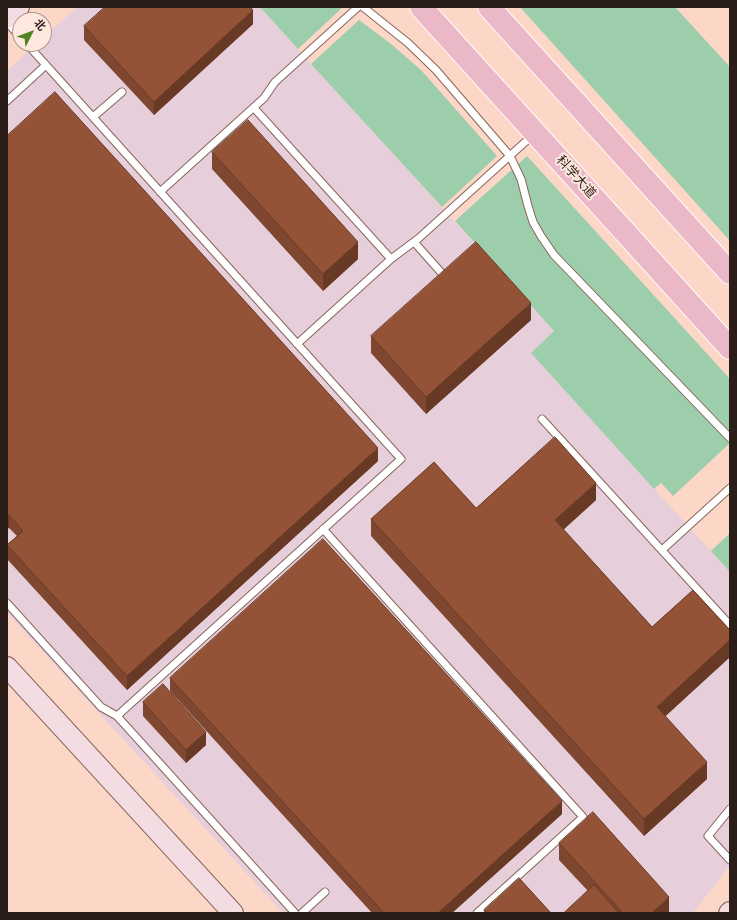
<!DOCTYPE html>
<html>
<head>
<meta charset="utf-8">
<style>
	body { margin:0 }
	#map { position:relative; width:737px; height:920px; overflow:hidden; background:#fcd7c7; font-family:Montserrat,"Noto Sans SC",sans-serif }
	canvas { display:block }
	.frame { position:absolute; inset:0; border:8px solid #2b1e18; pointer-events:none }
	.north { position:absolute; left:12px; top:12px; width:40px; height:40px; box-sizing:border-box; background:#ffe8de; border:1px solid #aa978f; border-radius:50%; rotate:48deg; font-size:11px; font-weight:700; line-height:16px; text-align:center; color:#2b1e18 }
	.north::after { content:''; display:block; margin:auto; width:14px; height:18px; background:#4e8520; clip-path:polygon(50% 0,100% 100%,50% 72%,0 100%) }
</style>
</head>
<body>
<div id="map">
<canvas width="737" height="920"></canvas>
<div class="frame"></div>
<div class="north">北</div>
</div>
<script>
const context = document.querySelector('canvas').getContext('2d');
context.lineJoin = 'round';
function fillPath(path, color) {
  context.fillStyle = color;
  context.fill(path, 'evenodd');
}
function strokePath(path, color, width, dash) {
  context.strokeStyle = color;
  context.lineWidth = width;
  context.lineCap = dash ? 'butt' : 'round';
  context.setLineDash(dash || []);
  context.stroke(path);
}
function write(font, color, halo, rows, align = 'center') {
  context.font = font + ' Montserrat,"Noto Sans SC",sans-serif';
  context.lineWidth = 4;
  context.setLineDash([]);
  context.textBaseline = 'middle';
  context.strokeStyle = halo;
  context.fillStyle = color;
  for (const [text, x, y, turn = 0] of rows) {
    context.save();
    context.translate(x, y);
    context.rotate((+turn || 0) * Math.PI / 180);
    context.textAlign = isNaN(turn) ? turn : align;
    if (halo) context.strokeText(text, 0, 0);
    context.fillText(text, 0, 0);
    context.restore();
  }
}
fillPath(new Path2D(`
	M 77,7 L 260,7 L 554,331 L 531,353 L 730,572 L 730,865 L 693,913 L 283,913 L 7,613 L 7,71 L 36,44 L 44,44 L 44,37 Z`), '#e6cfda');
fillPath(new Path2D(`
	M 260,7 L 343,7 L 298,49 Z
	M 520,7 L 675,7 L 730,67 L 730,241 Z
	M 359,20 L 390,43 L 421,70 L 497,156 L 442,207 L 311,64 Z
	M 527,156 L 730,379 L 730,443 L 673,496 L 661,483 L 654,489 L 531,353 L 554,331 L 455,221 Z
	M 730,533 L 730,572 L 711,551 Z`), '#9dceac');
const lane = new Path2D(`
	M 363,7 L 408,43 L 436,70 L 510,156 L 521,179 L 528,206 L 533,222 L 541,236 L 554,255 L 730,438
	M 7,22 L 20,37
	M 27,44 L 401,459 L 117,716
	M 7,101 L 46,65
	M 254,108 L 391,259
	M 93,117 L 122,92
	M 160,192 L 264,98 L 275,82 L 358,7
	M 414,242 L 446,278
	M 297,344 L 391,259 L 419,238 L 534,134
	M 542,419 L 730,625
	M 323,529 L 583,817 L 477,913
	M 662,550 L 730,488
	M 7,603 L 101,707 L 117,716 L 295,913
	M 730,809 L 708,836 L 730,860
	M 302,913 L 325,892`);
const secondary = new Path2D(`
	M 7,18 L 19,7
	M 7,667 L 233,913
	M 729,913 L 730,912`);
const primary = new Path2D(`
	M 421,7 L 730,348
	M 489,7 L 730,273`);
strokePath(lane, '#876659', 9);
strokePath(secondary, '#876659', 22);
strokePath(primary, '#fff', 24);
strokePath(lane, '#fff', 7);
strokePath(secondary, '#f4dce3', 20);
strokePath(primary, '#eab8c7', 22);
fillPath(new Path2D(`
	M 253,24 L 154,115 L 84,40 L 84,26 Z
	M 7,136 L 378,461 L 127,690 L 7,559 L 7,545 L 17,536 L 9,528 Z
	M 212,152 L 358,259 L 323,291 L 212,169 Z
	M 531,320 L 426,414 L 371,353 L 371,336 Z
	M 596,500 L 563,530 L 652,627 L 730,630 L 730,657 L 665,716 L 707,779 L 644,836 L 371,536 L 371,519 L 476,508 Z
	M 170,678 L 562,814 L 452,913 L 372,913 L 170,691 Z
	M 143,702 L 206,745 L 186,763 L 143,716 Z
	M 559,843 L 669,913 L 564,913 L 588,891 L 559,860 Z`), '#7f472f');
fillPath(new Path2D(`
	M 253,10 L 253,24 L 154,115 L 154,102 Z
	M 358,242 L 358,259 L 323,291 L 323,274 Z
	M 531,303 L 531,320 L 426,414 L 426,397 Z
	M 378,448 L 378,461 L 127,690 L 127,676 Z
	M 596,483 L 596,500 L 555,537 L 555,520 Z
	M 9,515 L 9,528 L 7,529 L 7,516 Z
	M 730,640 L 730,657 L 657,724 L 657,707 Z
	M 206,732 L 206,745 L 186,763 L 186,750 Z
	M 707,762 L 707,779 L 644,836 L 644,819 Z
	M 562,801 L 562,814 L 452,913 L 438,913 Z
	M 669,897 L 669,913 L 652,913 Z`), '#683a26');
const building = new Path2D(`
	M 105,7 L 250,7 L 253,10 L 154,102 L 84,26 Z
	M 55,92 L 378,448 L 127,676 L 7,545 L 23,531 L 9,515 L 7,516 L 7,136 Z
	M 248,120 L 358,242 L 323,274 L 212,152 Z
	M 476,242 L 531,303 L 426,397 L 371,336 Z
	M 555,437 L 596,483 L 555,520 L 652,627 L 693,590 L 730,630 L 730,640 L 657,707 L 707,762 L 644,819 L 371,519 L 434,462 L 476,508 Z
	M 323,539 L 562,801 L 438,913 L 384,913 L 170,678 Z
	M 163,684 L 206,732 L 186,750 L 143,702 Z
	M 593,812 L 669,897 L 652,913 L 623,913 L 559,843 Z
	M 519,878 L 551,913 L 487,913 L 484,910 Z
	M 594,885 L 619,913 L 564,913 Z`);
fillPath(building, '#945337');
strokePath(building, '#683a26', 1);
write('13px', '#2b1e18', '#ffe8de', [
	["科学大道",576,177,48]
]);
</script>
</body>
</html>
